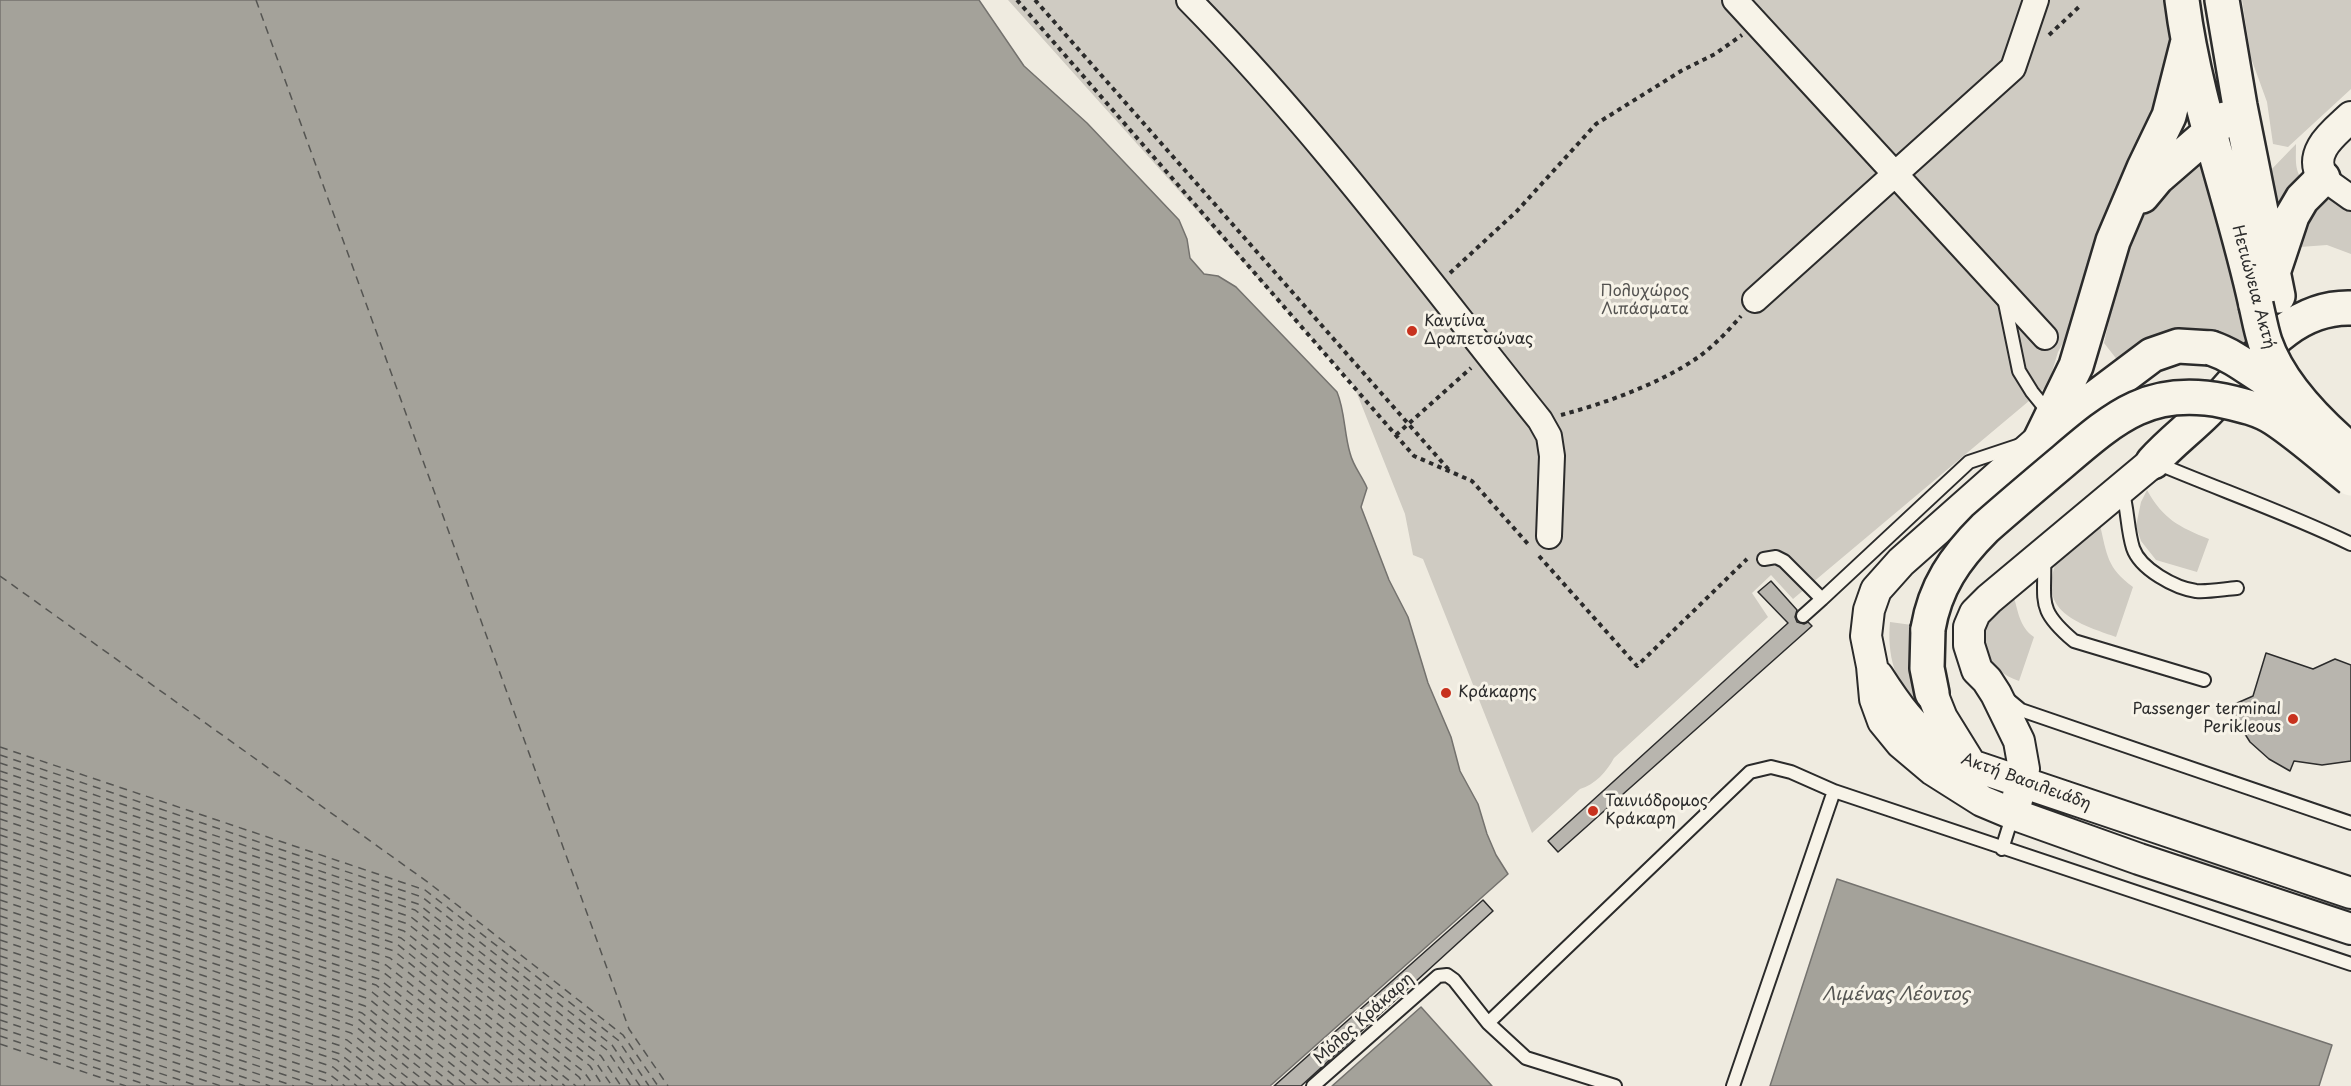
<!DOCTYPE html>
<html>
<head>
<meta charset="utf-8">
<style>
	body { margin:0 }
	canvas { display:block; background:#efebe0 }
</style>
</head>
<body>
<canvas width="2351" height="1086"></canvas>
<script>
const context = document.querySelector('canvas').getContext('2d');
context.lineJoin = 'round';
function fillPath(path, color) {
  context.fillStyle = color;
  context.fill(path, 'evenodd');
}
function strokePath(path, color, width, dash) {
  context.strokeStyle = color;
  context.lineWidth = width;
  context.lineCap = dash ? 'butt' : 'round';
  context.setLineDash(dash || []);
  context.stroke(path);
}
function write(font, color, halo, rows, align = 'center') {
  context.font = font + ' "Playpen Sans",sans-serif';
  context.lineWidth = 6;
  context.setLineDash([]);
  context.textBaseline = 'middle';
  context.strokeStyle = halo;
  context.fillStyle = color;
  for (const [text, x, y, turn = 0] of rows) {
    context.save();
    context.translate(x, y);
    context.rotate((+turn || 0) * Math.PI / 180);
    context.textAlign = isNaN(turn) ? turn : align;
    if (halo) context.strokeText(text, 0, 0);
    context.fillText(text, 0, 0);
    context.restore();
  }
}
fillPath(new Path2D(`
	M 1008,0 L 2164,0 L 2173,44 L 2170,92 L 2104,214 L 2072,326 L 2058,352 L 2048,385 L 1793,599 L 1771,575 L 1752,593 L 1768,617 L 1614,758 C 1607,771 1595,785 1580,789 L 1532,833 L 1423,559 L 1413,555 L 1405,514 L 1354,386 Z
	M 2242,0 L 2351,0 L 2351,89 L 2288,147 L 2273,144 L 2267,102 L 2251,58 Z
	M 2296,144 C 2296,160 2294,172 2305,183 L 2276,214 L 2268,173 Z
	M 2207,158 L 2265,371 L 2240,350 L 2122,366 L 2104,343 C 2114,301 2123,245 2148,210 C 2163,190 2187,173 2207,158 Z
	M 2330,199 L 2341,202 L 2351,209 L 2351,254 L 2327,245 L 2300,247 C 2304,226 2309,208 2330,199 Z
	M 2147,490 C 2163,519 2179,527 2209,539 L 2197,572 L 2156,560 L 2141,541 L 2136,526 L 2141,502 Z
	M 2100,525 C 2107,555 2107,568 2133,587 L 2116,637 C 2089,627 2045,616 2052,578 C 2053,572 2055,561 2060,557 C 2071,545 2087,535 2100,525 Z
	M 2013,594 C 2018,610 2019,627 2034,637 L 2019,681 C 1988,670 1970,643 1992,612 C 1997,605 2007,599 2013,594 Z
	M 1890,622 L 1912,625 L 1911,658 L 1921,705 C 1894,687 1887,653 1890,622 Z
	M 2182,853 L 2249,876 L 2247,882 L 2178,857 Z
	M 2305,893 L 2351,909 L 2351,915 L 2303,898 Z`), '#cfcbc2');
const water = new Path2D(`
	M 0,0 L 979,0 L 1024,66 L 1087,123 L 1179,220 L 1187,239 L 1190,258 L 1204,274 L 1218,276 L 1236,287 L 1337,392 C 1345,411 1344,433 1350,453 C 1353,466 1362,476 1367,488 L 1361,507 L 1389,580 L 1408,617 L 1428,683 L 1451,737 L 1460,771 L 1478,804 L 1487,834 L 1496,855 L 1508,874 L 1270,1086 L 0,1086 Z
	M 1837,879 L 2332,1045 L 2319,1086 L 1770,1086 Z
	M 1421,1007 L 1492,1086 L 1332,1086 Z`);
fillPath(water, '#a4a29a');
strokePath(water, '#74726e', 1.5);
strokePath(new Path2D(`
	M 256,0 L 629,1029 L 668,1086
	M 0,576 L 429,883 L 623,1035 L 658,1086
	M 0,747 L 425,890 L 618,1040 L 649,1086
	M 0,755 L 422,897 L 612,1045 L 640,1086
	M 0,763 L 418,904 L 607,1050 L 631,1086
	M 0,771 L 415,910 L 601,1056 L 621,1086
	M 0,779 L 411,917 L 595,1061 L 612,1086
	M 0,787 L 408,924 L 590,1066 L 603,1086
	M 0,795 L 404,931 L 584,1072 L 594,1086
	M 0,803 L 401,938 L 579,1077 L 585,1086
	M 0,811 L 397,944 L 576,1086
	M 0,819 L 394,951 L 565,1086
	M 0,828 L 390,958 L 553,1086
	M 0,835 L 386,965 L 541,1086
	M 0,844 L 383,972 L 529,1086
	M 0,852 L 379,979 L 517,1086
	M 0,860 L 376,985 L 504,1086
	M 0,868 L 372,992 L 492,1086
	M 0,876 L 369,999 L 479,1086
	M 0,884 L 365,1006 L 467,1086
	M 0,892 L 362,1013 L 455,1086
	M 0,900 L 358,1019 L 443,1086
	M 0,908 L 355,1026 L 431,1086
	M 0,916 L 351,1033 L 418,1086
	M 0,924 L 347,1040 L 406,1086
	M 0,932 L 344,1047 L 394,1086
	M 0,940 L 340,1054 L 381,1086
	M 0,948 L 337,1060 L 369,1086
	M 0,956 L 333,1067 L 357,1086
	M 0,964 L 329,1074 L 345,1086
	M 0,972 L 326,1081 L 333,1086
	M 0,980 L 318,1086
	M 0,988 L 294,1086
	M 0,996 L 270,1086
	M 0,1004 L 245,1086
	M 0,1012 L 221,1086
	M 0,1020 L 198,1086
	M 0,1028 L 174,1086
	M 0,1036 L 150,1086
	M 0,1044 L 126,1086`), '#555552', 1.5, [8, 6]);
const building = new Path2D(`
	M 1771,581 L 1797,610 L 1795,617 L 1797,622 L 1804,624 L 1808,622 L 1812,626 L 1558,852 L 1548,841 L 1788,623 L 1758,592 Z
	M 2266,653 L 2313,669 L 2335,659 L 2351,665 L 2351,761 L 2322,765 L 2294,761 L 2290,771 L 2269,759 L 2250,742 L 2228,707 L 2253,696 Z
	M 1483,900 L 1493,911 L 1301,1086 L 1274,1086 Z`);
fillPath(building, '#b8b5ae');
strokePath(building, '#2b2b2b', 1.5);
const service = new Path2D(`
	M 2004,298 L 2019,371 L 2032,392 L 2049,413
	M 2154,462 C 2220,490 2287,513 2351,544
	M 2122,490 C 2128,509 2127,529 2133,548 C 2140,569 2175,588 2196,591 C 2209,592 2224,589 2237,588
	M 2044,556 C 2046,602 2035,608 2074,641 L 2204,680
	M 1764,559 L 1776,557 L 1784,561 L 1822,599 L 1969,462 L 2020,445
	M 1803,616 L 1822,599
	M 2009,700 L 2021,710 L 2351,823
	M 2002,849 L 2013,814
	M 1488,1023 L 1750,772 L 1771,767 L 1791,772 L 1834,791 L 2351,964
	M 1313,1086 L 1438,976 L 1447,975 L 1454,980 L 1488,1023 L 1526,1058 L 1615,1086
	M 1733,1086 L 1834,791`);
const minor = new Path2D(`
	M 1189,0 C 1317,130 1426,278 1540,420 L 1549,436 L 1552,456 L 1549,536
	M 1735,0 L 2045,337
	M 2323,178 L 2351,198
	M 1755,300 L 2013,68 L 2036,0`);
const tertiary = new Path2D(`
	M 2323,178 C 2307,152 2334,133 2351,117
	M 2041,438 L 1901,562 L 1876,590 L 1869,610 L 1866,636 L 1872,666 L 1875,699 L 1883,721 L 1901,743 L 1933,770 L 1982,801 L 2013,814 L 2139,859 L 2351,929
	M 1878,676 C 1896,704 1915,731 1942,750 C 1951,756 1962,760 1971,765 L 2351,893
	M 1932,693 L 1942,718 L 1968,760
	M 2017,800 L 2024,769 L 2019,741 L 1996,694 L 1987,680 L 1977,670 L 1969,645 L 1969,627 L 1975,613 L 1989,599 L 2153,462`);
const primary = new Path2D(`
	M 2182,0 C 2195,104 2234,203 2256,305
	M 2222,0 L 2240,106 L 2278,296
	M 2142,196 L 2157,178 L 2225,119
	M 2274,270 L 2292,216 L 2302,199 L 2323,178
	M 2047,434 L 2152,355 L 2178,346 L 2211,348
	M 2041,438 L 2076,366 L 2113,241 L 2144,168 L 2169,116 L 2188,41
	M 2153,462 C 2170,443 2189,429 2207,411 C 2249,370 2284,306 2351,308
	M 1928,629 L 1927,668 L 1932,693`);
strokePath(service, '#2b2b2b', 16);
strokePath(minor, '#2b2b2b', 28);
strokePath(tertiary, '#2b2b2b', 34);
strokePath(primary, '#2b2b2b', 38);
strokePath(new Path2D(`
	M 1017,0 L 1414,456 L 1472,481 L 1528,544
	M 1035,0 L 1449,470
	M 2049,35 L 2081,5
	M 1450,273 L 1517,211 L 1596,124 L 1681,71 L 1715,54 L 1742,35
	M 1561,415 C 1606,403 1659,384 1697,358 C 1713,347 1728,331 1741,316
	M 1396,435 L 1471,368
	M 1539,556 L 1637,666 L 1747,559`), '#2b2b2b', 4, [4.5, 4.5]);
strokePath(service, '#f7f3e8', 12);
strokePath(minor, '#f7f3e8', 24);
strokePath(tertiary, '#f7f3e8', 30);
strokePath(primary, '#f7f3e8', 33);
const primaryBridge = new Path2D(`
	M 2256,305 C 2259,318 2261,330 2265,342 C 2280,385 2317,422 2351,451
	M 2211,348 C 2241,358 2262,381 2290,393
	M 1928,629 C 1935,587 1955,558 1985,528 C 2010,506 2036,484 2061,463 C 2115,417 2149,386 2224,401 C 2242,405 2260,409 2275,419 C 2302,437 2326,459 2351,479`);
strokePath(primaryBridge, '#2b2b2b', 38, []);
strokePath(primaryBridge, '#f7f3e8', 33);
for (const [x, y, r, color] of [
	[1412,331,6,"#c8321e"],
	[1446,693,6,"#c8321e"],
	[2293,719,6,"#c8321e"],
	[1593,811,6,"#c8321e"]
]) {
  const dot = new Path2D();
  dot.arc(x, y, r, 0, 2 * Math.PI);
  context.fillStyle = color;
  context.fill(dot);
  strokePath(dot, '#f7f3e8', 2);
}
write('16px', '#2b2b2b', '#f7f3e8', [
	["Ηετιώνεια Ακτή",2253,287,75],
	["Ακτή Βασιλειάδη",2026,782,20],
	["Μόλος Κράκαρη",1364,1019,-42]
]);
write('16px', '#545351', '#f7f3e8', [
	["Πολυχώρος",1645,292],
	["Λιπάσματα",1645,310]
]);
write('16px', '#2b2b2b', '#f7f3e8', [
	["Καντίνα",1424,322],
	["Δραπετσώνας",1424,340],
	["Κράκαρης",1458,693],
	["Passenger terminal",2281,710,"right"],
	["Perikleous",2281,728,"right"],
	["Ταινιόδρομος",1605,802],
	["Κράκαρη",1605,820]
], 'left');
write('italic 18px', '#555552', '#f7f3e8', [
	["Λιμένας Λέοντος",1896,995]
]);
</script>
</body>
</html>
